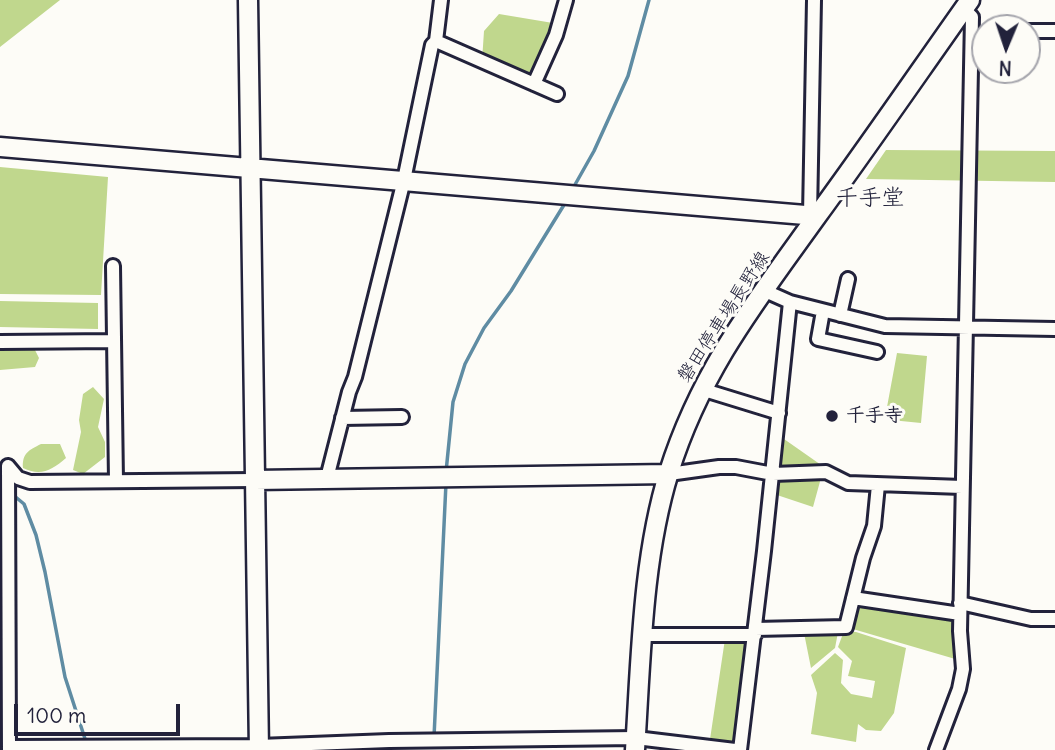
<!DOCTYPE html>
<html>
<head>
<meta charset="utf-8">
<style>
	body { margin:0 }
	#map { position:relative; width:1055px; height:750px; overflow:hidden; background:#fdfcf7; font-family:Delius,sans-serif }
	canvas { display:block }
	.north { position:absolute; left:971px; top:14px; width:70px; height:70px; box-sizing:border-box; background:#fdfcf7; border:2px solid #a5a5ac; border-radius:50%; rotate:182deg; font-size:19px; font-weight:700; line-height:28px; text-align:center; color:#22223b }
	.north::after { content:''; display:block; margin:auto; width:24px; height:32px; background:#22223b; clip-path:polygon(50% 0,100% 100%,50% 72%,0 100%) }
	.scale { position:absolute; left:14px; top:704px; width:166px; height:32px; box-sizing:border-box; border:4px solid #22223b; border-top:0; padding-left:9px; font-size:21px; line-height:24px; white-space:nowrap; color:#22223b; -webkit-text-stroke:5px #fdfcf7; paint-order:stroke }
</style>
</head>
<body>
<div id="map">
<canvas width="1055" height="750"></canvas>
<div class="north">N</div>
<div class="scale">100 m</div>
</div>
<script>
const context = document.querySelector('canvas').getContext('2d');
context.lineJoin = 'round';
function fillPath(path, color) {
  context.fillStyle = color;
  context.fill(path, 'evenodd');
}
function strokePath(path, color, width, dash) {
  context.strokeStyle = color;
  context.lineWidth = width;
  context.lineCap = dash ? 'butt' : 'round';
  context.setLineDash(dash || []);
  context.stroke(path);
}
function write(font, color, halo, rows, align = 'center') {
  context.font = font + ' Delius,"Klee One",sans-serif';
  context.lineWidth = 6;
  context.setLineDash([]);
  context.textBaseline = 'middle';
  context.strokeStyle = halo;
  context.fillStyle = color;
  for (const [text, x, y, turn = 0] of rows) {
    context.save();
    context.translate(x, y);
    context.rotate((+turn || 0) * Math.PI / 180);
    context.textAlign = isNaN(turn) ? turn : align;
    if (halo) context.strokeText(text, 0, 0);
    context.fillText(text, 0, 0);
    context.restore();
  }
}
fillPath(new Path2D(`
	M 0,0 L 60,0 L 0,47 Z
	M 499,14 L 559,24 L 534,84 L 482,61 L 484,31 Z
	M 886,150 L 1055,151 L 1055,182 L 866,179 Z
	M 0,167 L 108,177 L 101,295 L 0,294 Z
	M 0,301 L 98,303 L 98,329 L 0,327 Z
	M 33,346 L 39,358 L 35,367 L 0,370 L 0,347 Z
	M 897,353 L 927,356 L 921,423 L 891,420 L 892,408 L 887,407 Z
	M 93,387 L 104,399 L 98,427 L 105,442 L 105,457 L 83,474 L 73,470 L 81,432 L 79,420 L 83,394 Z
	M 777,437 L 784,439 L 824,467 L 813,507 L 771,493 L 776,468 Z
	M 41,444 L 60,444 L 66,458 C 52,470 41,477 23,468 C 22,453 29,450 41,444 Z
	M 853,598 L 960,614 L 962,661 L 846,627 Z
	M 839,627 L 835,648 L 811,668 L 803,628 Z
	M 844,631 L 856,632 L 906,648 L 894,713 L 881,731 L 866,730 L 858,724 L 856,742 L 811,734 L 817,693 L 811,675 L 835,653 L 843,660 L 841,683 L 851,694 L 872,698 L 875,681 L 848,676 L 852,661 L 838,647 Z
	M 755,635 L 740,750 L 709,746 L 725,639 Z`), '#c0d78d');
strokePath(new Path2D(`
	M 572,190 L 594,151 L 628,76 L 649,0
	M 446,472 L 453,402 L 465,364 L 484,328 L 511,291 L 567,200
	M 12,494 L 24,504 L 36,535 L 45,572 L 65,677 L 87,745
	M 434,737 L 446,483`), '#5f8ca3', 3.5);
const street = new Path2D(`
	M 1027,31 L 1055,31
	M 436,41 L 557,94
	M 534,84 L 556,35 L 566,0
	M 810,215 L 814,0
	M 113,266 L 116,481
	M 763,290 L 790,302 L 885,326 L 1055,329
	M 823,311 L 818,339 L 877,352
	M 840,315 L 848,279
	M 0,342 L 114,341
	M 701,389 L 779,413
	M 342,418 L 402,417
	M 8,466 L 9,750
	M 8,466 L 18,478 L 30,482 L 255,480
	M 669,474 L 719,467 L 736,467 L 773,474 L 826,472 L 848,483 L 962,487
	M 327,478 L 349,392 L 355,377 L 404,180 L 432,45 L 436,41 L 441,0
	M 853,598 L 960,614
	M 960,603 L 1031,619 L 1055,619
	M 755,629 L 846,627 L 863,558 L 874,526 L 878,485
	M 644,635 L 755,635
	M 9,747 L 259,746 L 389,741 L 636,738 L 735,750
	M 740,750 L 764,551 L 790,302
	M 936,750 L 959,689 L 963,669 L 960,631 L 972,17 L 964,9`);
const secondary = new Path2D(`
	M 248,0 L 259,750
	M 0,147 L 817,216
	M 255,480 L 669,474
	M 635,750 C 641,659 642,559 669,472 C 701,370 756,301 817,216 C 869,145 919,72 970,0`);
strokePath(street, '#22223b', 18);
strokePath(secondary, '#22223b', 23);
strokePath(street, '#fdfcf7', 12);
strokePath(secondary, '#fdfcf7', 18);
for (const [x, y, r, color] of [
	[832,416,7,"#22223b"]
]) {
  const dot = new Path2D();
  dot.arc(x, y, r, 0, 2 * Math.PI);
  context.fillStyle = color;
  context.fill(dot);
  strokePath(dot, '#fdfcf7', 2.5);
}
write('19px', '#22223b', '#fdfcf7', [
	["磐田停車場長野線",724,317,-57]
]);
write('bold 19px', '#22223b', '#fdfcf7', [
	["千手寺",846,416]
], 'left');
write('23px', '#22223b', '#fdfcf7', [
	["千手堂",870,198]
]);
</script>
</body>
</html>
